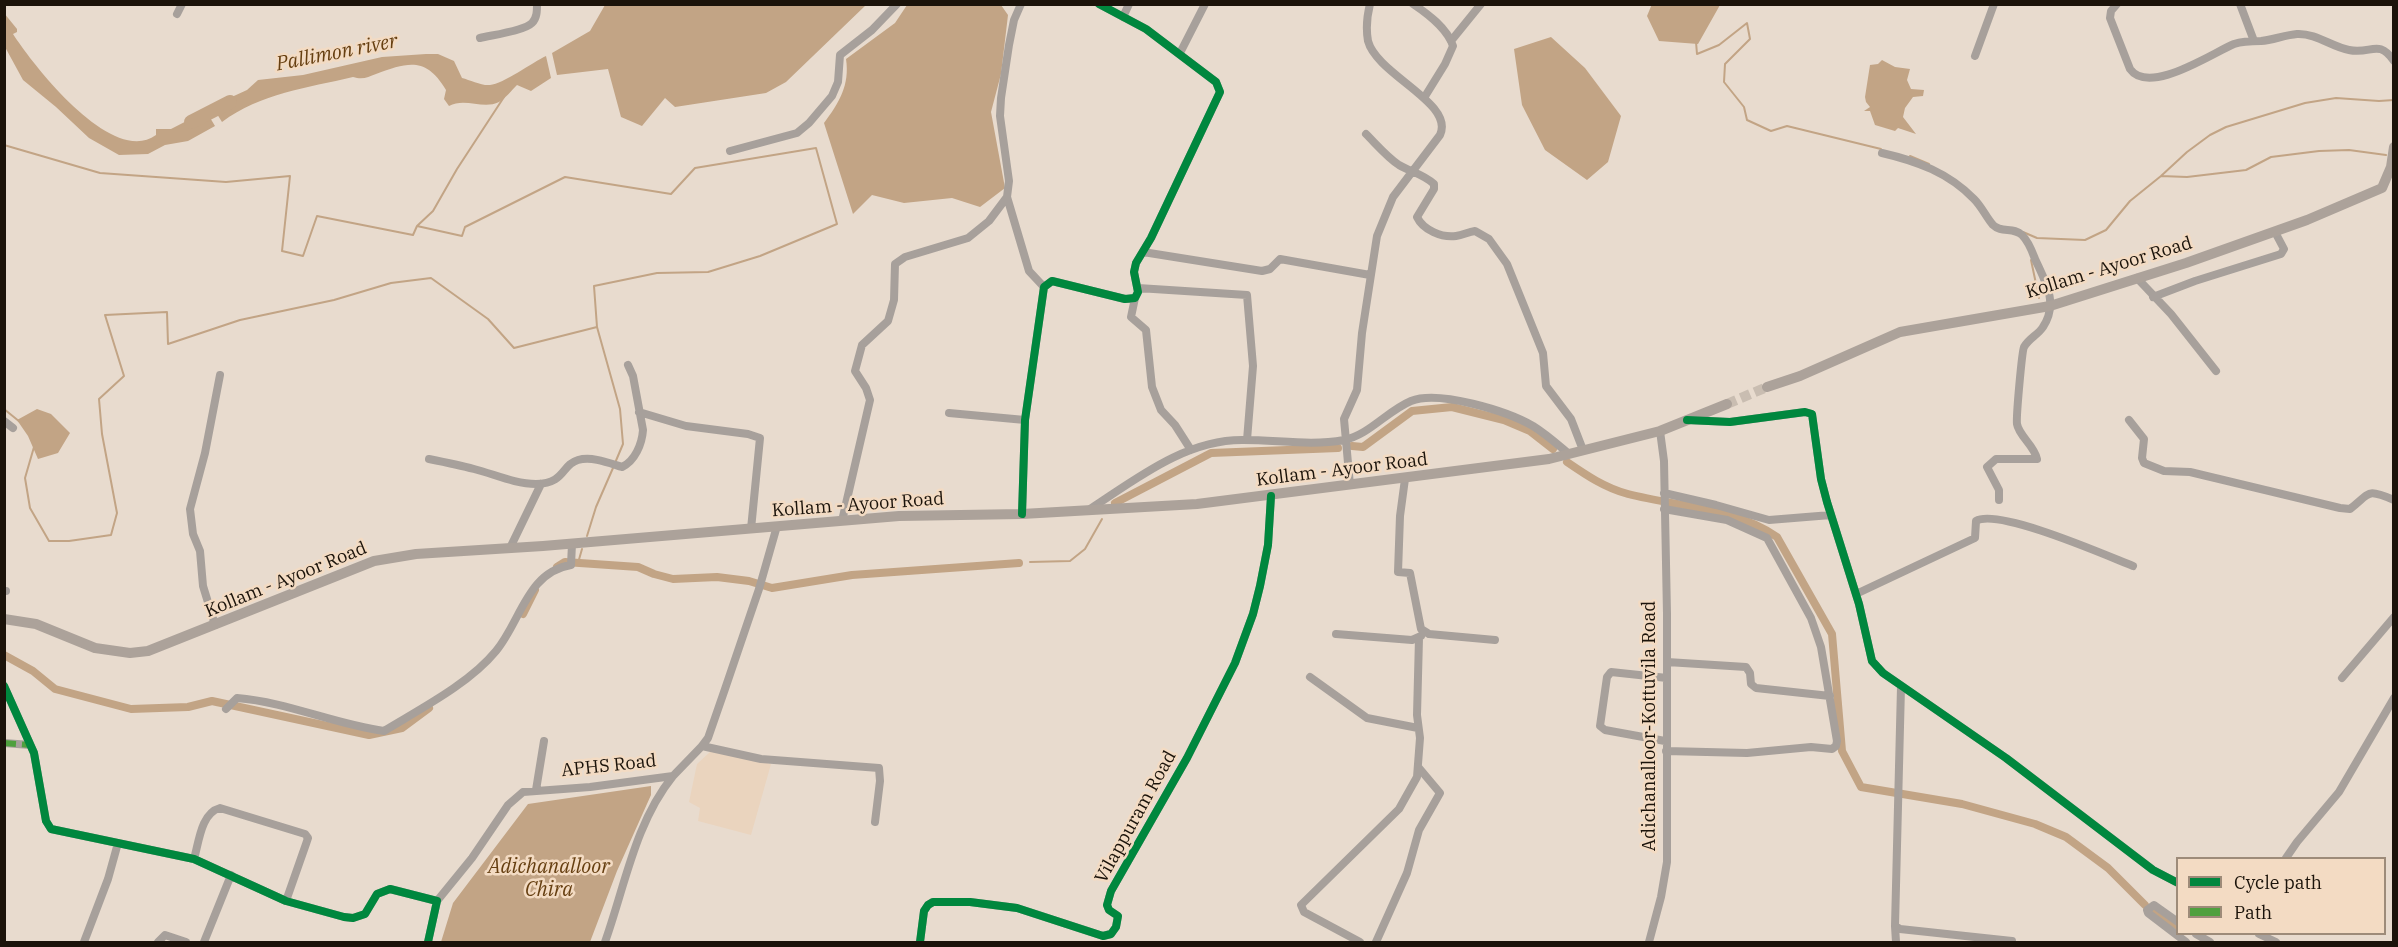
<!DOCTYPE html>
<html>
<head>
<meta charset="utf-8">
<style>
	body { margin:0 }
	#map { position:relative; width:2398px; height:947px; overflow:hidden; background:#e8dbce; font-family:"IBM Plex Serif",serif }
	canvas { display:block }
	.frame { position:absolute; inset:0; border:6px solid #1b130a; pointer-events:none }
	.legend { position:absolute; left:2176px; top:857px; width:210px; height:78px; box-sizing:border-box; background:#f3dbc3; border:2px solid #9d8b79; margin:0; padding:8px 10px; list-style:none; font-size:18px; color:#1b130a }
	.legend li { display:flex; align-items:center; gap:12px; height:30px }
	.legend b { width:30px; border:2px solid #9d8b79 }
</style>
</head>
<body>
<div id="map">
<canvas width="2398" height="947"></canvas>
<div class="frame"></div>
<ul class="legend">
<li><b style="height:8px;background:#00873e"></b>Cycle path</li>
<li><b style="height:8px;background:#4fa03e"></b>Path</li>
</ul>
</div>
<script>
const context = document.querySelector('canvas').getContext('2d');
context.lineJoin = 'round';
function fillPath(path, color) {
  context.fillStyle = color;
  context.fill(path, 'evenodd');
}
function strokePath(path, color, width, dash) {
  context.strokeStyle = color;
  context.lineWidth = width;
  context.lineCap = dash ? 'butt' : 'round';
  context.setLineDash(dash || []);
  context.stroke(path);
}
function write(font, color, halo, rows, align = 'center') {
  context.font = font + ' "IBM Plex Serif",serif';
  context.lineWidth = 5;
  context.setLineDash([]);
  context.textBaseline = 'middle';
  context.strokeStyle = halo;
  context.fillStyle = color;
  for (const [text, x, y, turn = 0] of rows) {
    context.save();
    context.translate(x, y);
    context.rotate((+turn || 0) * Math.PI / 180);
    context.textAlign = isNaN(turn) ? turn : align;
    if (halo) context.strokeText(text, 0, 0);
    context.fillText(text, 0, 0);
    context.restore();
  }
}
fillPath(new Path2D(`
	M 711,751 L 771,764 L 751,835 L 698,821 L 700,808 L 689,802 L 697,764 Z`), '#ead4be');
fillPath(new Path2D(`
	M 1652,4 L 1720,4 L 1720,5 L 1698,44 L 1659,41 L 1647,16 Z
	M 605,5 L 605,4 L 866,5 L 786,82 L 766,93 L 675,107 L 665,98 L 642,126 L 621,117 L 608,69 L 557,75 L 552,53 L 590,31 Z
	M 907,5 L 1001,5 L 1008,15 L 1001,74 L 991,112 L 1005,188 L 980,207 L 952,198 L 904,203 L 872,195 L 853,214 L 824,123 C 839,103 850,85 846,59 L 895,23 Z
	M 4,13 L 17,29 L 17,32 L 13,34 C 33,65 112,167 156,135 L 156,129 L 171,129 L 206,111 L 215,126 L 188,141 L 165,145 L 148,154 L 119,155 L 89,138 L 56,107 L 23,80 L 5,47 Z
	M 1551,37 L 1585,68 L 1621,116 L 1608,162 L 1587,180 L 1545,150 L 1522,105 L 1514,49 Z
	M 426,54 L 438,54 L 454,61 L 462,78 C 470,80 482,86 490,85 C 503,84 533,62 546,56 L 551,78 L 531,91 L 517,85 C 512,90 505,99 499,102 C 483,110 465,97 449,106 L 444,99 L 446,90 C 426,57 409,62 376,74 C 368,77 363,80 353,77 C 307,88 261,93 222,122 L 212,106 L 247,90 L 258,80 L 303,75 L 382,57 Z
	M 1882,60 L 1895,67 L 1910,69 L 1907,80 L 1911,89 L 1924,90 L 1923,96 L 1913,97 L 1905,108 L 1903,117 L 1916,134 L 1898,128 L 1895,131 L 1875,125 L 1870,111 L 1864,111 L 1870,107 L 1866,102 L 1865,97 L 1870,65 L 1878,64 Z
	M 37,409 L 51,414 L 70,433 L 58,453 L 38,459 L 28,436 L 17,420 Z
	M 651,786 L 651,795 L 617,871 L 590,942 L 441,942 L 453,903 L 528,804 Z`), '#c2a485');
strokePath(new Path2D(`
	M 1696,42 L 1697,54 L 1719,45 L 1747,23 L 1750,39 L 1725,64 L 1724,82 L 1744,107 L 1747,120 L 1771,131 L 1787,126 L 1881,149
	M 4,145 L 100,173 L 226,182 L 290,176 L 282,251 L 303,256 L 317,216 L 413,235 L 417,226 L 462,236 L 465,227 L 565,177 L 671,194 L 695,168 L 816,148 L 837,224 L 760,256 L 708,272 L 657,273 L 594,286 L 597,327 L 620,409 L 623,444 L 615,463
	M 1910,156 L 1929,164
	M 2161,176 L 2187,152 L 2210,135 L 2226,127 L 2305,103 L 2336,98 L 2379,101 L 2394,100
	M 417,226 L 433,211 L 457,169 L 504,97
	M 2023,232 L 2037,238 L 2085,240 L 2106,230 L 2130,201 L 2161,176 L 2187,177 L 2246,170 L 2271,157 L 2319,151 L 2349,150 L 2386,155
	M 2031,260 L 2039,298
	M 4,409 L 20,422
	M 34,447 L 25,478 L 30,508 L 49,541 L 69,541 L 111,535 L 117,513 L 102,434 L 99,399 L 124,376 L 105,315 L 167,312 L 168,344 L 240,320 L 334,300 L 391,283 L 431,278 L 488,319 L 514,348 L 597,327
	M 587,536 L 596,507 L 613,468
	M 1030,562 L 1070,561 L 1085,549 L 1102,519
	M 578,563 L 582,549`), '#c2a485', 2);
strokePath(new Path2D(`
	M 1352,446 L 1363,447 L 1412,411 L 1452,407 L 1504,420 L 1530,431 L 1553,449
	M 1567,462 C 1586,475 1605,488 1628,494 C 1679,507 1733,507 1777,537 L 1832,634 L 1842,751 L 1861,787 L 1962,804 L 2035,824 L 2066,837 L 2108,868 L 2145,905
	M 1115,503 L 1211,453 L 1338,448
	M 557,567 L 565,562 L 638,567 L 654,574 L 673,579 L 717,577 L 749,581 L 772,588 L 852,575 L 1019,563
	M 523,614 L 535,590
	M 4,655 L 33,671 L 55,689 L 131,709 L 188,707 L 212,701 L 369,735 L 402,728 L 429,708
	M 2152,911 L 2178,926`), '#c2a485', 8);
strokePath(new Path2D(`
	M 191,122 L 230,102`), '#c2a485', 14);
strokePath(new Path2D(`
	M 1727,404 L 1767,387`), '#c9bdb1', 10, [10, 5]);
strokePath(new Path2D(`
	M 1413,4 C 1428,14 1447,28 1453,46 L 1445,64 L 1424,98
	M 2117,4 L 2111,11 L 2110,18 L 2130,69 C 2149,96 2212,53 2234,44 C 2243,41 2251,41 2261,41 C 2273,40 2285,35 2297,34 C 2316,33 2332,47 2349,50 C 2371,55 2378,38 2394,61
	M 2240,4 L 2254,41
	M 177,14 L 182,4
	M 1123,17 L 1129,4
	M 480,38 C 492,35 524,31 532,23 C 537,18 537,11 537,4
	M 1451,41 L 1481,4
	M 1180,53 L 1205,4
	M 1975,56 L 1994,4
	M 1366,134 C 1377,145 1387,157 1399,165 C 1411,172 1423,174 1434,184 L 1434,189 L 1417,217 C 1423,230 1442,238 1456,236 C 1463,235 1468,232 1475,231 L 1489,239 L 1507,264 L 1543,353 L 1546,386 L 1571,419 L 1583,450
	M 730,151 L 797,133 L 809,123 L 832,96 L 838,82 L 840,55 L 872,30 L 897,4
	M 1882,153 C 1917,161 1949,173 1974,199 C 1982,207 1986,217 1993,225 C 2001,233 2014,227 2022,235 C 2029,242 2032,251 2035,259 C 2045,281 2059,303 2043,327 C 2038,335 2029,338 2024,347 C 2022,351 2016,417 2017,424 C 2019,436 2034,445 2037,459 L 1996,459 L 1987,467 L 1999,490 L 1999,500
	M 1007,197 L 1029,271 L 1044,287
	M 1143,252 L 1262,271 L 1270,269 L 1280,259 L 1370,275
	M 2137,278 L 2171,314 L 2216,371
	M 1138,288 L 1247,295 L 1253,366 L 1247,440
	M 2153,297 L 2195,281 L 2281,254 L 2284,249 L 2275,232
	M 1135,298 L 1131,317 L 1146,330 L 1152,387 L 1161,410 L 1175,425 L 1191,450
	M 639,412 L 686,426 L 748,434 L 760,438 L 751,529
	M 949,413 L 1025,420
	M 1687,420 L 1730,422 L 1805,412 L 1812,414 L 1821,479 L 1827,502 L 1859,604 L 1872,661 L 1883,673 L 2006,758 L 2153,870 L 2178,883
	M 2129,420 L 2144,439 L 2142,458 L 2144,463 L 2164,471 L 2190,472 L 2340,508 L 2350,509 C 2371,493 2365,488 2394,500
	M 4,421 L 13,428
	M 429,459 C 444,462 459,465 474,469 C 494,474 515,484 536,484 C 566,483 561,465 578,460 C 592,456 609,463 622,467 C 635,461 642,444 643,430 L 633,376 L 628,365
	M 1405,479 L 1400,516 L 1398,572 L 1410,573 L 1421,629 L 1429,634 L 1495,640
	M 1350,485 L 1344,419 L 1357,390 L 1362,333 L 1377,236 L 1393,197 L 1440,135 C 1455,103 1377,75 1368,41 C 1366,30 1367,16 1370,4
	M 1664,493 L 1716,505 L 1769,520 L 1831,515
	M 1090,509 C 1136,479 1186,439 1244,440 C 1278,440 1311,446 1344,440 C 1369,435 1387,411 1411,401 C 1439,390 1507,411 1533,426 C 1546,434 1557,444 1569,454
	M 1664,509 L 1727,520 L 1767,538 L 1811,618 L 1821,647 L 1837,741 L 1836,746 L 1832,749 L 1811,747 L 1747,753 L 1666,751
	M 1022,514 L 1025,420 L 1044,287 L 1052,281 L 1125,299 L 1135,298 L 1138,292 L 1134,272 L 1136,263 L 1151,238 L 1220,92 L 1216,82 L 1146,29 L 1099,4
	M 842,521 L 870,400 L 866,388 L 855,371 L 862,345 L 888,321 L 894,300 L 895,264 L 905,257 L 968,238 L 989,221 L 1007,197 L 1009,181 L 1000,116 L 1001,98 L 1009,45 L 1014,20 L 1021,4
	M 510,548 L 541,484
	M 4,591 L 6,591
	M 1856,594 L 1975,538 L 1976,521 C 1998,508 2105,555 2133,566
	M 215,625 L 203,586 L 200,551 L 193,534 L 190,509 L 205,453 L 220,375
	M 1336,634 L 1412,640 L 1421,636
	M 1667,662 L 1746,667 L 1750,673 L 1751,684 L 1756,688 L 1830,696
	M 1310,677 L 1367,718 L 1418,728
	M 2342,678 L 2394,617
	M 4,686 L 34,753 L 46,821 L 51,829 L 194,859 L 286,901 L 344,917 L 353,918 L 365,914 L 377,894 L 390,889 L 437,901 L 428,942
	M 1901,687 L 1895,926 L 1900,929 L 2012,941
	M 226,709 L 237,698 C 287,702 334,724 384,731 C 420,709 469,684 496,651 C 521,621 527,572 571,565 L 572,544
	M 1665,741 L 1605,730 L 1600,726 L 1607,677 L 1611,672 L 1667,678
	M 4,743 L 30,745
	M 702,746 L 761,759 L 879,768 L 880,781 L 875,822
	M 536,790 L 544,741
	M 2286,858 L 2297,842 L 2339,792 L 2394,698
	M 194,859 C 199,842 201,813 220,808 L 305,834 L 308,838 L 306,844 L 286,901
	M 437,901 L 472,858 L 508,805 L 523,792 L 590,787 L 673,776 L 702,746 L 708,738 L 725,689 L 759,589 L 777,526
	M 2178,922 L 2154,905 L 2147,910 L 2148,913 L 2186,942
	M 1895,926 L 1896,942
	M 2196,934 L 2210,942
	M 2259,934 L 2276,942
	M 84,942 L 108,879 L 118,843
	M 158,942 L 165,935 L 186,942
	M 204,942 L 231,875
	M 605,942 C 625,886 635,823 673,776
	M 920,942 L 924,911 L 928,905 L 933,902 L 970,902 L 1017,908 L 1103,936 L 1111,934 L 1116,927 L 1118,916 L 1109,910 L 1107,905 L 1111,891 L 1187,758 L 1235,663 L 1253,614 L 1260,586 L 1268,545 L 1271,496
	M 1360,942 L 1304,912 L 1301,905 L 1399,809 L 1417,777 L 1420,738 L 1417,715 L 1419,638
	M 1376,942 L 1407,873 L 1419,830 L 1440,793 L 1419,768
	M 1649,942 L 1661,897 L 1667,862 L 1667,614 L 1664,461 L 1660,431`), '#a7a09b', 8);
strokePath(new Path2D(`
	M 1767,387 L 1800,376 L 1900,332 L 2050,306 L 2186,263 L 2307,220 L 2382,188 L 2391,167 L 2394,147
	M 4,619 L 36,624 L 95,648 L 130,653 L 148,651 L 374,561 L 416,554 L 543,546 L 899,516 L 1022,514 L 1197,504 L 1549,459 L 1660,431 L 1727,404`), '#aca29a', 10);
strokePath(new Path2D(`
	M 4,743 L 30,745`), '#4fa03e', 6, [12, 6]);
strokePath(new Path2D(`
	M 1687,420 L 1730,422 L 1805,412 L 1812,414 L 1821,479 L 1827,502 L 1859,604 L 1872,661 L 1883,673 L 2006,758 L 2153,870 L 2178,883
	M 1022,514 L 1025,420 L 1044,287 L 1052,281 L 1125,299 L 1135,298 L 1138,292 L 1134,272 L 1136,263 L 1151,238 L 1220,92 L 1216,82 L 1146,29 L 1099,4
	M 4,686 L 34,753 L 46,821 L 51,829 L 194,859 L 286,901 L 344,917 L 353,918 L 365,914 L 377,894 L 390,889 L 437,901 L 428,942
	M 920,942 L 924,911 L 928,905 L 933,902 L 970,902 L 1017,908 L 1103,936 L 1111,934 L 1116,927 L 1118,916 L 1109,910 L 1107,905 L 1111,891 L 1187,758 L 1235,663 L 1253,614 L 1260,586 L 1268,545 L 1271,496`), '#00873e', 8);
write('18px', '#1b130a', '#f3dbc3', [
	["Kollam - Ayoor Road",2109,268,-17],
	["Kollam - Ayoor Road",1342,470,-7],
	["Kollam - Ayoor Road",858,505,-4],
	["Kollam - Ayoor Road",286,580,-22],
	["Adichanalloor-Kottuvila Road",1650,726,-90],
	["APHS Road",609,766,-6],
	["Vilappuram Road",1136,817,-61]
]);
write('italic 20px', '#663f11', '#f3dbc3', [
	["Pallimon river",337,53,-11],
	["Adichanalloor",549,867],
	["Chira",549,890]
]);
</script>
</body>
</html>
